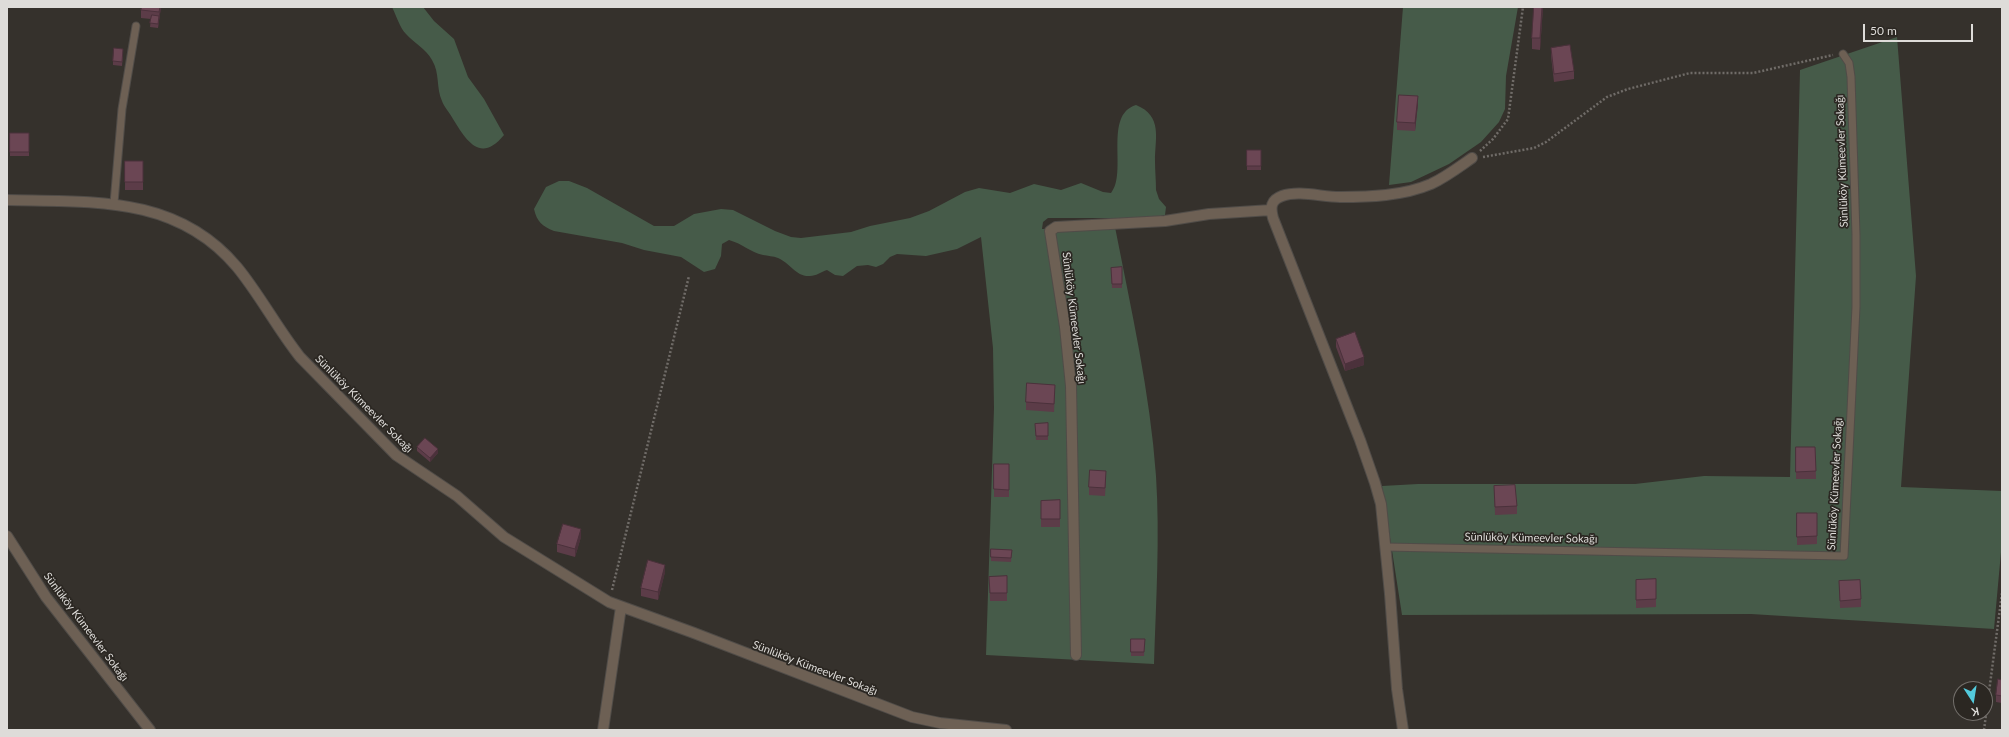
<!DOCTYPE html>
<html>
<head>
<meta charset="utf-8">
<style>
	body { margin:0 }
	#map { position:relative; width:2009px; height:737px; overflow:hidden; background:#35312c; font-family:Lato,sans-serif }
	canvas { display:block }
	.frame { position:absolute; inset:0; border:8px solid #dedcd9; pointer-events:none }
	.north { position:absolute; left:1953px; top:681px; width:40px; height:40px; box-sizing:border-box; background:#2b2722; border:1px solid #736f6b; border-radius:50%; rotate:168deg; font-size:11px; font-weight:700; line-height:16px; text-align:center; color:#dedcd9 }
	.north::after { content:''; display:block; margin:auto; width:14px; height:18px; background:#53cadc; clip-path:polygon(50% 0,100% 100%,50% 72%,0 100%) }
	.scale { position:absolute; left:1863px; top:24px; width:110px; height:18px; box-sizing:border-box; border:2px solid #dedcd9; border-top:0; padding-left:5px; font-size:12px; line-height:14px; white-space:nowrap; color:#dedcd9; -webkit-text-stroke:3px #2b2722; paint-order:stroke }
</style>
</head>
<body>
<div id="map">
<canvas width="2009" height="737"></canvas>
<div class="frame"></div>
<div class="north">K</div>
<div class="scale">50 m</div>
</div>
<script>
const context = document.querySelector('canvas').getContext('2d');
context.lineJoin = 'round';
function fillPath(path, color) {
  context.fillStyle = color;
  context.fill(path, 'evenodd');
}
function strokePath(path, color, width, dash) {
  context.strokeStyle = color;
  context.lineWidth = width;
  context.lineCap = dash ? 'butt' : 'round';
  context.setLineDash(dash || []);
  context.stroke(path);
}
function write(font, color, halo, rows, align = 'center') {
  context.font = font + ' Lato,sans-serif';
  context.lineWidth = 3.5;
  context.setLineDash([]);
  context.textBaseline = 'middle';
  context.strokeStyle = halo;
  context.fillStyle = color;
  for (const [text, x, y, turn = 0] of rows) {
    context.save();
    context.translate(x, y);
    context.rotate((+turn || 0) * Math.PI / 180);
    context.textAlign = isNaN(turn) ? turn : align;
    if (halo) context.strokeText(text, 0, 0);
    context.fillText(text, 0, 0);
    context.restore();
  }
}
fillPath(new Path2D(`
	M 392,7 L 423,7 L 434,21 L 454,39 L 468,77 L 484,99 L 504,135 C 481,163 467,142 453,119 C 450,113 444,107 442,101 C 436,88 440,73 432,60 C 426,49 414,43 406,34 C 400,28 396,15 392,7 Z
	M 1403,7 L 1518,7 L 1506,76 L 1505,109 L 1499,122 L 1481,142 L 1449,164 L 1411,182 L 1389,185 Z
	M 1897,37 L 1916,276 L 1901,487 L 2002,491 L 2002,541 L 1994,629 L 1751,614 L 1402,615 L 1382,486 L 1418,484 L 1635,484 L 1704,476 L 1790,477 L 1800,70 Z
	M 1136,105 C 1163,116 1155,138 1155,161 C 1155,171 1156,180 1156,190 L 1159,199 L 1166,207 L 1165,215 L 1156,217 L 1124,218 L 1048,218 L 1043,222 L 1042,229 L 1115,227 C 1131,309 1150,392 1156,476 C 1160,538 1156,601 1154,664 L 986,655 L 994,408 L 993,348 L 981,237 L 957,249 L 926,256 L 897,254 L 890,257 L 883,264 L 876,267 L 868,265 L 857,266 L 843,276 L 835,275 L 827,270 C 821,272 816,276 810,276 C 796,277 790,263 778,258 C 773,256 768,256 763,255 C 750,252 743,244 729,240 L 722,244 L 721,256 L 715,269 L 704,272 L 681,257 L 644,250 L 622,243 L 554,231 C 542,226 537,222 534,209 L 546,187 L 559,181 L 569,181 L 587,188 L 654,226 L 674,226 L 694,214 L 721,209 L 733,210 L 775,231 L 791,237 L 801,238 L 851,232 L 870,226 L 910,218 L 929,211 L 965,192 L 979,188 L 1010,193 L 1034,184 L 1061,190 L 1081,183 L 1103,192 L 1111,193 C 1128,173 1103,115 1136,105 Z`), '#465b49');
const lane = new Path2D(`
	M 114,203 L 122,109 L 136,26
	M 1385,547 L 1844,556 L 1856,307 L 1856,235 L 1851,77 L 1849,63 L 1843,54`);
const street = new Path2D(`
	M 7,200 C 92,202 177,195 237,267 C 260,295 277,328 300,357 L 396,455 L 457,496 L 504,537 L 609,602 L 694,633 L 912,717 L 940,723 L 1006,730
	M 7,536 L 46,597 L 150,730
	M 1076,655 L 1071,386 L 1065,327 L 1050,231 L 1056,227 L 1165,221 L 1209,214 L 1271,210
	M 603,730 L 621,607
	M 1403,730 L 1397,689 L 1390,594 L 1381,504 L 1375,483 L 1360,440 L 1273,218 C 1270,207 1271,200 1282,196 C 1299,190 1322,197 1340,197 C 1369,197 1403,196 1431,184 C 1446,177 1459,167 1472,158`);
strokePath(lane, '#504c48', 9);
strokePath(street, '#504c48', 12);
strokePath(new Path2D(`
	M 1480,151 L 1493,139 L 1508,119 L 1523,7
	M 1483,157 L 1534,148 L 1546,142 L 1607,97 L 1628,89 L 1690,73 L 1753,73 L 1833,55
	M 612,590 L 689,276
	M 1984,730 L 2002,593`), '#706c68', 2.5, [2, 2]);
strokePath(lane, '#6d6054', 7);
strokePath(street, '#6d6054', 10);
fillPath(new Path2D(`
	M 161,7 L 158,28 L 150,27 L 151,19 L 141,18 L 141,10 Z
	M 1534,7 L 1543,7 L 1540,50 L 1532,49 L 1532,38 Z
	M 1551,48 L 1574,71 L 1574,79 L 1554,82 L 1551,56 Z
	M 123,53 L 122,66 L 113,65 L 113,61 Z
	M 1418,104 L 1415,131 L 1397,130 L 1397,122 Z
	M 10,133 L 29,133 L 29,156 L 10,156 Z
	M 1247,150 L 1261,150 L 1261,170 L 1247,170 Z
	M 125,161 L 143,161 L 143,190 L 125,190 Z
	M 1122,267 L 1122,288 L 1112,288 L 1111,268 Z
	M 1336,339 L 1364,365 L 1345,371 L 1336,347 Z
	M 1055,393 L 1054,412 L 1026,410 L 1026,402 Z
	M 1048,423 L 1048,440 L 1036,440 L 1035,424 Z
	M 417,447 L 438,453 L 430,462 L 417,451 Z
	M 1796,447 L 1815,447 L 1816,479 L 1796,479 Z
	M 994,464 L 1009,464 L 1009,497 L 994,497 Z
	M 1106,479 L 1105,496 L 1089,495 L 1089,487 Z
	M 1494,486 L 1517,506 L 1517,514 L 1495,515 Z
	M 1060,500 L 1060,527 L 1041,527 L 1041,501 Z
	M 1797,513 L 1817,513 L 1817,544 L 1797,545 Z
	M 581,537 L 575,557 L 557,552 L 557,544 Z
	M 991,549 L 1012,550 L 1011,562 L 991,561 Z
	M 665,572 L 658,600 L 641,596 L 641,588 Z
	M 1007,576 L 1007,601 L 990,601 L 989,577 Z
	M 1656,579 L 1656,607 L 1636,608 L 1636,580 Z
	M 1839,581 L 1861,599 L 1861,607 L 1840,608 Z
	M 1131,639 L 1145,639 L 1144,656 L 1131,656 Z
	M 2002,680 L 2002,703 L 1996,702 L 1996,695 Z`), '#5c3c48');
fillPath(new Path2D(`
	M 160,7 L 161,7 L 158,28 L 158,24 Z
	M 1542,7 L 1543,7 L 1540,50 L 1540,38 Z
	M 1418,96 L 1418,104 L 1415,131 L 1415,123 Z
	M 1364,357 L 1364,365 L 1345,371 L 1345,364 Z
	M 438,449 L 438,453 L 430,462 L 430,458 Z
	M 581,529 L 581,537 L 575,557 L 575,549 Z
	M 665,565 L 665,572 L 658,600 L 658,592 Z`), '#4b313b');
const building = new Path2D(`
	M 142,7 L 160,7 L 159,12 L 141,10 Z
	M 1534,7 L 1542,7 L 1540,38 L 1532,38 Z
	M 152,15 L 159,16 L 158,24 L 150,23 Z
	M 1570,45 L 1574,71 L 1554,74 L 1551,48 Z
	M 114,48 L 123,49 L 122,62 L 113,61 Z
	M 1399,95 L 1418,96 L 1415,123 L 1397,122 Z
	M 10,133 L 29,133 L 29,152 L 10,152 Z
	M 1247,150 L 1261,150 L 1261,166 L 1247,166 Z
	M 125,161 L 143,161 L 143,182 L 125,182 Z
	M 1122,267 L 1122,284 L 1112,284 L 1111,268 Z
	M 1355,332 L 1364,357 L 1345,364 L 1336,339 Z
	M 1027,383 L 1055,385 L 1054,404 L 1026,402 Z
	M 1048,423 L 1048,436 L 1036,436 L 1035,424 Z
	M 425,438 L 438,449 L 430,458 L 417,447 Z
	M 1796,447 L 1815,447 L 1816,471 L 1796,472 Z
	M 994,464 L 1009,464 L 1009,490 L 994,489 Z
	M 1090,470 L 1106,471 L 1105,488 L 1089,487 Z
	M 1515,485 L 1517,506 L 1495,507 L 1494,486 Z
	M 1060,500 L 1060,519 L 1041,519 L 1041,501 Z
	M 1797,513 L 1817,513 L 1817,536 L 1797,537 Z
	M 563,524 L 581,529 L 575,549 L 557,544 Z
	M 991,549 L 1012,550 L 1011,558 L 991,557 Z
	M 648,560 L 665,565 L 658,592 L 641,588 Z
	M 1007,576 L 1007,593 L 990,593 L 989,577 Z
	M 1656,579 L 1656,599 L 1636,600 L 1636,580 Z
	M 1860,580 L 1861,599 L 1840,601 L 1839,581 Z
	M 1131,639 L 1145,639 L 1144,652 L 1131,652 Z
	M 1998,679 L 2002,680 L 2002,696 L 1996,695 Z`);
fillPath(building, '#6b4654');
strokePath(building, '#4b313b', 1);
write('11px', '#dedcd9', '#2b2722', [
	["Sünlüköy Kümeevler Sokağı",1842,161,-92],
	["Sünlüköy Kümeevler Sokağı",1074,318,83],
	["Sünlüköy Kümeevler Sokağı",364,404,45],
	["Sünlüköy Kümeevler Sokağı",1835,484,-87],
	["Sünlüköy Kümeevler Sokağı",1531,538,1],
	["Sünlüköy Kümeevler Sokağı",86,627,53],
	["Sünlüköy Kümeevler Sokağı",815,668,21]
]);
</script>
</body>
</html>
